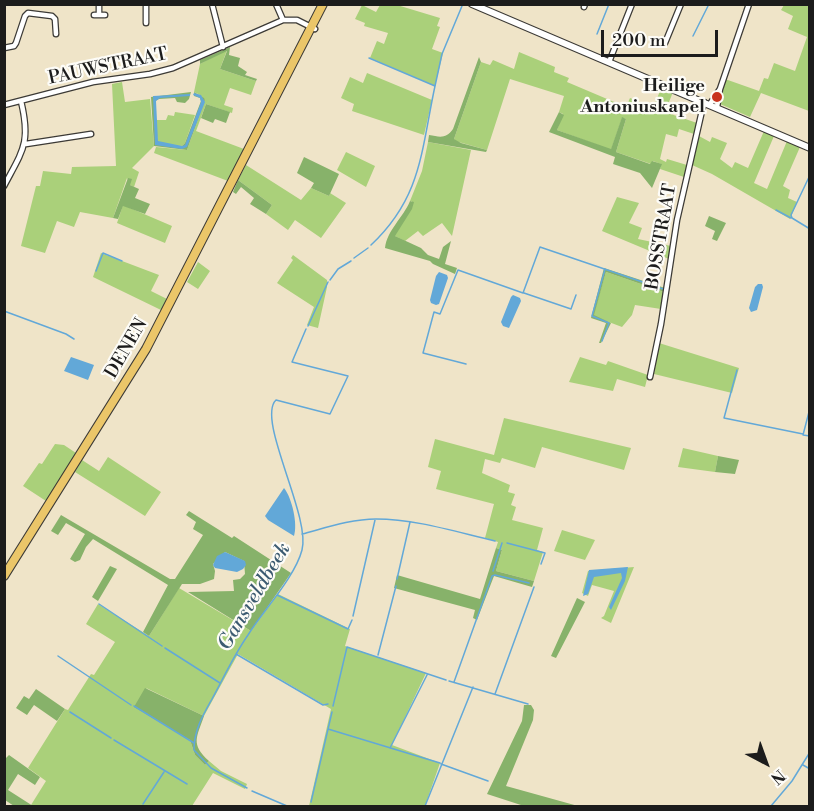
<!DOCTYPE html>
<html>
<head>
<meta charset="utf-8">
<style>
	body { margin:0 }
	#map { position:relative; width:814px; height:811px; overflow:hidden; background:#efe4c8; font-family:"Libre Bodoni",serif }
	canvas { display:block }
	.frame { position:absolute; inset:0; border:6px solid #1c1c1c; pointer-events:none }
	.north { position:absolute; left:736px; top:733px; width:60px; height:60px; -webkit-text-stroke:4px #fdfcf7; paint-order:stroke; rotate:139deg; font-size:16px; font-weight:700; line-height:24px; text-align:center; color:#1c1c1c }
	.north::after { content:''; display:block; margin:auto; width:21px; height:27px; background:#1c1c1c; clip-path:polygon(50% 0,100% 100%,50% 72%,0 100%) }
	.scale { position:absolute; left:601px; top:30px; width:117px; height:27px; box-sizing:border-box; border:3px solid #1c1c1c; border-top:0; padding-left:8px; font-size:18px; line-height:21px; white-space:nowrap; color:#1c1c1c; -webkit-text-stroke:4px #fdfcf7; paint-order:stroke }
</style>
</head>
<body>
<div id="map">
<canvas width="814" height="811"></canvas>
<div class="frame"></div>
<div class="north">N</div>
<div class="scale">200 m</div>
</div>
<script>
const context = document.querySelector('canvas').getContext('2d');
context.lineJoin = 'round';
function fillPath(path, color) {
  context.fillStyle = color;
  context.fill(path, 'evenodd');
}
function strokePath(path, color, width, dash) {
  context.strokeStyle = color;
  context.lineWidth = width;
  context.lineCap = dash ? 'butt' : 'round';
  context.setLineDash(dash || []);
  context.stroke(path);
}
function write(font, color, halo, rows, align = 'center') {
  context.font = font + ' "Libre Bodoni",serif';
  context.lineWidth = 4.5;
  context.setLineDash([]);
  context.textBaseline = 'middle';
  context.strokeStyle = halo;
  context.fillStyle = color;
  for (const [text, x, y, turn = 0] of rows) {
    context.save();
    context.translate(x, y);
    context.rotate((+turn || 0) * Math.PI / 180);
    context.textAlign = isNaN(turn) ? turn : align;
    if (halo) context.strokeText(text, 0, 0);
    context.fillText(text, 0, 0);
    context.restore();
  }
}
fillPath(new Path2D(`
	M 362,5 L 376,12 L 380,5 L 397,5 L 440,18 L 437,26 L 440,27 L 432,49 L 443,53 L 435,86 L 370,58 L 377,41 L 384,44 L 388,33 L 364,26 L 365,23 L 355,19 Z
	M 784,5 L 809,5 L 809,111 L 761,93 L 750,117 L 720,104 L 725,79 L 759,91 L 764,78 L 768,79 L 774,63 L 795,71 L 807,37 L 788,29 L 793,16 L 781,10 Z
	M 227,50 L 220,69 L 256,81 L 251,95 L 230,88 L 224,105 L 233,108 L 232,113 L 206,104 L 196,131 L 244,149 L 228,181 L 154,153 L 156,147 L 187,150 L 205,100 L 200,95 L 194,92 L 200,64 Z
	M 519,52 L 555,67 L 554,72 L 569,78 L 567,82 L 626,107 L 630,98 L 653,107 L 662,87 L 673,92 L 665,112 L 697,123 L 694,134 L 679,129 L 677,137 L 666,134 L 660,159 L 666,162 L 667,159 L 687,165 L 684,177 L 660,169 L 661,164 L 653,161 L 651,164 L 616,152 L 626,119 L 622,118 L 611,150 L 557,130 L 563,114 L 559,112 L 564,96 L 510,79 L 487,150 L 455,141 L 454,139 L 481,62 L 490,65 L 493,60 L 514,69 Z
	M 367,73 L 432,100 L 424,135 L 352,111 L 354,104 L 341,98 L 350,77 L 363,83 Z
	M 122,82 L 125,102 L 150,99 L 154,146 L 132,168 L 139,172 L 134,187 L 130,185 L 127,178 L 113,218 L 80,212 L 74,227 L 57,221 L 45,253 L 21,246 L 36,186 L 40,186 L 43,171 L 71,174 L 72,167 L 116,166 L 112,84 Z
	M 175,112 L 195,115 L 185,143 L 182,146 L 158,143 L 155,120 L 166,120 L 168,115 L 174,116 Z
	M 764,131 L 774,136 L 754,183 L 767,189 L 787,141 L 800,147 L 783,186 L 790,190 L 788,198 L 797,202 L 790,219 L 712,174 L 692,165 L 699,136 L 710,142 L 712,137 L 727,143 L 720,159 L 732,168 L 735,162 L 748,168 Z
	M 428,142 L 471,150 L 452,236 L 442,223 L 423,236 L 418,231 L 405,241 L 395,236 L 395,234 L 412,201 L 410,201 L 422,171 Z
	M 346,152 L 375,166 L 366,187 L 337,170 Z
	M 246,165 L 301,200 L 311,188 L 329,196 L 330,193 L 346,203 L 321,238 L 295,220 L 288,230 L 266,214 L 272,205 L 238,180 Z
	M 617,197 L 639,203 L 629,223 L 642,228 L 638,239 L 671,246 L 669,259 L 602,231 Z
	M 123,205 L 172,226 L 165,243 L 117,223 Z
	M 101,253 L 159,275 L 151,291 L 167,299 L 161,310 L 93,277 Z
	M 293,255 L 327,280 L 327,287 L 318,328 L 307,325 L 314,307 L 277,283 L 293,260 L 291,258 Z
	M 198,262 L 210,271 L 198,289 L 187,282 Z
	M 606,272 L 664,292 L 661,309 L 635,305 L 632,315 L 622,327 L 593,316 Z
	M 659,343 L 739,368 L 732,393 L 654,374 Z
	M 580,357 L 606,365 L 608,361 L 648,375 L 645,387 L 617,379 L 613,391 L 569,382 Z
	M 504,418 L 631,448 L 624,470 L 542,447 L 535,468 L 502,458 L 500,463 L 485,459 L 482,473 L 510,485 L 508,492 L 515,494 L 511,505 L 516,507 L 512,520 L 543,528 L 537,550 L 543,552 L 534,581 L 496,571 L 502,550 L 496,548 L 498,542 L 485,538 L 494,504 L 436,489 L 441,471 L 428,467 L 435,439 L 494,455 Z
	M 55,444 L 64,445 L 76,453 L 46,501 L 23,486 L 39,463 L 42,464 Z
	M 683,448 L 718,456 L 715,472 L 678,467 Z
	M 108,457 L 161,492 L 145,516 L 75,472 L 82,460 L 99,471 Z
	M 562,530 L 595,540 L 585,560 L 554,551 Z
	M 634,567 L 611,623 L 601,618 L 604,616 L 614,591 L 592,585 L 588,596 L 582,593 L 588,571 Z
	M 179,588 L 251,631 L 278,594 L 350,629 L 345,646 L 426,673 L 392,745 L 440,763 L 425,806 L 309,806 L 331,709 L 238,654 L 204,716 L 146,688 L 190,740 L 195,755 L 205,765 L 209,761 L 221,771 L 247,784 L 245,789 L 213,773 L 192,806 L 31,805 L 46,781 L 28,768 L 65,709 L 68,710 L 91,674 L 94,675 L 115,642 L 86,624 L 98,604 L 149,636 Z`), '#aad07a');
fillPath(new Path2D(`
	M 230,47 L 229,55 L 240,58 L 238,66 L 247,72 L 245,75 L 257,79 L 256,81 L 220,69 L 227,51 L 200,64 L 200,60 Z
	M 479,57 L 481,62 L 454,139 L 461,143 L 487,150 L 486,152 L 428,142 L 429,135 C 440,137 446,139 453,129 Z
	M 191,92 L 189,99 L 185,103 L 177,102 L 175,98 L 159,99 L 155,101 L 156,141 L 158,143 L 182,146 L 185,143 L 201,101 L 200,98 L 194,96 L 194,92 L 204,98 L 205,100 L 187,150 L 154,146 L 151,97 Z
	M 206,104 L 230,112 L 226,123 L 215,119 L 213,123 L 201,118 Z
	M 559,112 L 564,115 L 557,130 L 611,149 L 622,117 L 626,119 L 616,152 L 650,164 L 652,161 L 662,164 L 652,188 L 640,173 L 613,164 L 615,157 L 549,132 Z
	M 304,157 L 339,174 L 329,196 L 311,188 L 314,183 L 297,173 Z
	M 128,178 L 132,179 L 130,185 L 139,189 L 135,198 L 150,204 L 145,214 L 123,206 L 118,219 L 113,218 Z
	M 238,180 L 272,205 L 266,214 L 250,204 L 254,198 L 241,187 L 236,194 L 233,192 Z
	M 410,201 L 414,202 L 412,209 L 395,236 L 421,248 L 428,255 L 439,259 L 443,247 L 451,241 L 445,264 L 457,268 L 455,274 L 433,264 L 430,261 L 385,248 C 387,230 403,218 410,201 Z
	M 709,216 L 726,223 L 717,241 L 712,239 L 715,231 L 705,226 Z
	M 604,268 L 665,288 L 664,292 L 606,272 L 594,315 L 611,323 L 601,343 L 599,343 L 606,323 L 591,318 Z
	M 718,456 L 739,460 L 735,474 L 715,472 Z
	M 189,511 L 232,538 L 234,536 L 291,573 L 251,631 L 188,592 L 234,591 L 233,580 L 240,579 L 245,574 L 244,561 L 225,552 L 213,564 L 215,571 L 214,579 L 200,584 L 182,584 L 149,636 L 143,632 L 168,585 L 93,539 L 86,547 L 80,560 L 75,562 L 70,559 L 85,534 L 66,523 L 58,535 L 51,531 L 61,515 L 170,579 L 175,579 L 203,535 L 193,529 L 196,522 L 186,515 Z
	M 496,548 L 502,550 L 496,571 L 534,581 L 532,587 L 494,576 L 477,620 L 473,618 L 475,610 L 394,588 L 397,575 L 480,599 Z
	M 110,566 L 117,569 L 98,601 L 92,597 Z
	M 577,598 L 585,602 L 556,658 L 551,656 Z
	M 145,688 L 204,716 C 197,737 190,744 209,761 L 205,765 L 195,755 L 190,740 L 134,707 Z
	M 36,689 L 65,709 L 57,721 L 34,705 L 27,715 L 16,708 L 24,696 L 29,699 Z
	M 524,705 L 531,705 L 534,710 L 533,720 L 506,786 L 578,806 L 524,806 L 487,794 L 522,721 Z
	M 9,755 L 40,777 L 35,785 L 18,774 L 8,790 L 33,806 L 14,806 L 5,800 L 5,759 Z`), '#87b26a');
fillPath(new Path2D(`
	M 194,93 L 201,95 L 205,102 L 187,147 L 182,149 L 155,145 L 153,96 L 190,94 L 190,96 L 160,98 L 156,101 L 158,141 L 182,146 L 185,145 L 201,102 L 200,98 L 193,95 Z
	M 439,272 L 447,275 L 448,278 L 439,304 L 436,305 L 431,303 L 430,300 L 436,276 Z
	M 758,284 L 762,284 L 763,287 L 757,310 L 751,312 L 749,308 L 755,287 Z
	M 513,295 L 520,298 L 521,301 L 509,328 L 503,326 L 501,322 L 511,297 Z
	M 71,357 L 94,365 L 88,380 L 64,371 Z
	M 284,488 C 292,498 298,524 294,536 L 268,520 L 265,516 Z
	M 225,552 L 245,561 L 246,565 L 243,569 L 237,572 L 215,568 L 213,565 L 217,556 Z
	M 628,567 L 625,581 L 611,610 L 609,607 L 622,578 L 621,573 L 594,577 L 588,594 L 583,596 L 589,570 Z`), '#62a8d8');
strokePath(new Path2D(`
	M 597,34 L 609,4
	M 693,36 L 709,4
	M 369,58 L 435,86 C 421,151 422,197 371,245
	M 435,86 L 442,54 L 462,6
	M 810,175 L 791,215 L 792,218 L 810,229
	M 776,210 L 791,218
	M 354,258 L 368,248
	M 96,271 L 103,253 L 122,261
	M 330,280 L 338,269 L 351,261
	M 524,293 L 571,309 L 576,295
	M 4,311 L 66,334 L 74,339
	M 308,326 L 328,282
	M 602,341 L 609,323 L 592,316 L 605,269
	M 466,364 L 423,353 L 434,312 L 440,314 L 458,270 L 523,293 L 540,247 L 663,289
	M 737,370 L 724,418 L 803,434
	M 810,408 L 803,435 L 810,436
	M 302,534 C 325,528 351,519 376,519 C 416,519 456,532 495,541
	M 507,543 L 545,553 L 541,564
	M 493,571 L 502,543
	M 397,579 L 410,522
	M 277,595 L 348,629 L 352,620
	M 99,604 L 162,646
	M 353,616 L 375,520
	M 165,648 L 220,683
	M 236,654 L 323,705 L 328,704
	M 378,655 L 396,586
	M 58,656 L 131,705
	M 449,681 L 528,704
	M 454,682 L 492,576 L 495,575 L 529,583
	M 495,694 L 534,587
	M 134,706 L 194,743
	M 333,706 L 347,647 L 446,680
	M 70,712 L 111,738
	M 328,729 L 440,763
	M 114,740 L 187,784
	M 390,748 L 427,675
	M 441,764 L 488,781
	M 803,765 L 810,769
	M 247,788 L 211,768 L 194,750 C 194,730 203,715 212,699 C 224,677 234,655 248,635 C 263,611 295,577 302,550 C 311,516 256,419 276,400 L 330,414 L 348,376 L 292,362 L 306,329
	M 252,791 L 287,806
	M 311,802 L 332,712
	M 143,804 L 164,772
	M 425,806 L 473,687
	M 771,806 L 792,781 L 810,752`), '#62a8d8', 1.5);
const minor = new Path2D(`
	M 99,4 L 99,15
	M 146,4 L 146,23
	M 212,4 L 223,47
	M 276,4 L 283,20
	M 584,7 L 585,4
	M 94,15 L 105,15
	M 665,43 L 681,4
	M 4,48 L 14,46 L 16,43 L 25,16 L 28,13 L 52,16 L 55,19 L 56,34
	M 609,62 L 632,4
	M 710,104 L 720,89
	M 4,105 L 93,82 L 150,74 L 173,68 L 283,20 L 297,20 L 315,29
	M 717,107 L 720,89 L 749,4
	M 26,144 L 91,134
	M 4,186 C 23,150 31,143 21,101
	M 650,377 L 661,324 L 677,220 L 704,102`);
const tertiary = new Path2D(`
	M 472,4 L 810,148`);
const primary = new Path2D(`
	M 4,576 L 146,349 L 323,4`);
strokePath(minor, '#3c3a36', 7);
strokePath(tertiary, '#3c3a36', 8);
strokePath(primary, '#3c3a36', 10);
strokePath(minor, '#fff', 4.5);
strokePath(tertiary, '#fff', 6);
strokePath(primary, '#ebc669', 8);
for (const [x, y, r, color] of [
	[717,97,6,"#c8321e"]
]) {
  const dot = new Path2D();
  dot.arc(x, y, r, 0, 2 * Math.PI);
  context.fillStyle = color;
  context.fill(dot);
  strokePath(dot, '#fdfcf7', 2);
}
write('18px', '#1c1c1c', '#fdfcf7', [
	["PAUWSTRAAT",108,67,-12],
	["BOSSTRAAT",662,237,-80],
	["DENEN",127,349,-60]
]);
write('bold 18px', '#1c1c1c', '#fdfcf7', [
	["Heilige",705,87],
	["Antoniuskapel",705,108]
], 'right');
write('italic 20px', '#3c5b71', '#fdfcf7', [
	["Gansveldbeek",255,597,-59]
]);
</script>
</body>
</html>
